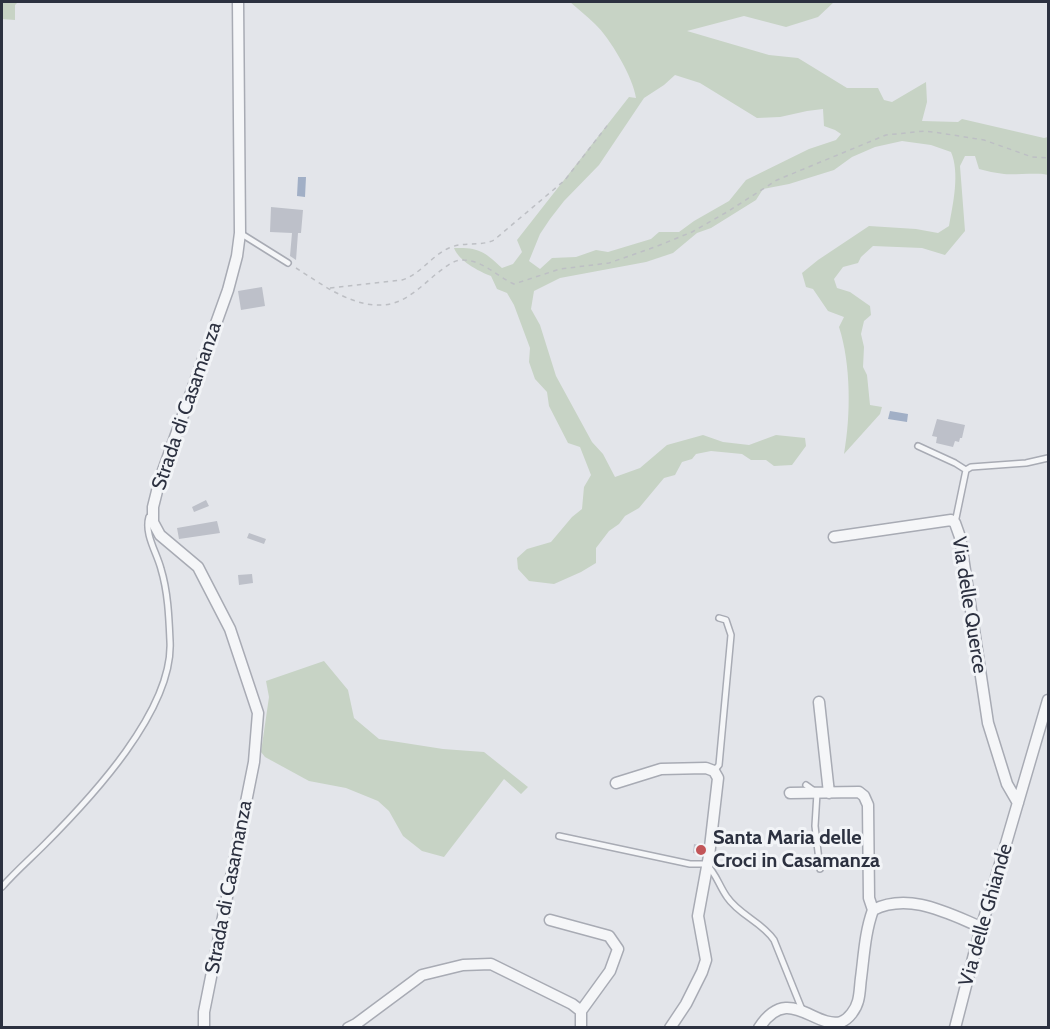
<!DOCTYPE html>
<html>
<head>
<meta charset="utf-8">
<style>
	body { margin:0 }
	#map { position:relative; width:1050px; height:1029px; overflow:hidden; background:#e3e5ea; font-family:Cabin,sans-serif }
	canvas { display:block }
	.frame { position:absolute; inset:0; border:3px solid #2c3140; pointer-events:none }
</style>
</head>
<body>
<div id="map">
<canvas width="1050" height="1029"></canvas>
<div class="frame"></div>
</div>
<script>
const context = document.querySelector('canvas').getContext('2d');
context.lineJoin = 'round';
function fillPath(path, color) {
  context.fillStyle = color;
  context.fill(path, 'evenodd');
}
function strokePath(path, color, width, dash) {
  context.strokeStyle = color;
  context.lineWidth = width;
  context.lineCap = dash ? 'butt' : 'round';
  context.setLineDash(dash || []);
  context.stroke(path);
}
function write(font, color, halo, rows, align = 'center') {
  context.font = font + ' Cabin,sans-serif';
  context.lineWidth = 6;
  context.setLineDash([]);
  context.textBaseline = 'middle';
  context.strokeStyle = halo;
  context.fillStyle = color;
  for (const [text, x, y, turn = 0] of rows) {
    context.save();
    context.translate(x, y);
    context.rotate((+turn || 0) * Math.PI / 180);
    context.textAlign = isNaN(turn) ? turn : align;
    if (halo) context.strokeText(text, 0, 0);
    context.fillText(text, 0, 0);
    context.restore();
  }
}
fillPath(new Path2D(`
	M 2,2 L 18,2 L 15,5 L 15,20 L 2,19 Z
	M 570,2 L 834,2 L 818,17 L 786,27 L 744,16 L 687,31 L 769,55 L 798,58 L 847,88 L 878,88 L 884,100 L 892,102 L 926,82 L 927,102 L 922,121 L 958,122 L 962,119 L 1044,138 L 1048,137 L 1048,175 C 1042,172 1014,175 1004,174 C 995,173 987,171 979,169 L 975,156 L 965,156 L 960,166 L 965,231 L 945,255 L 922,248 L 873,246 L 861,257 L 858,263 L 843,267 L 834,279 L 837,288 L 850,292 L 870,306 L 871,315 L 864,321 L 861,334 L 864,347 L 863,367 L 867,375 L 870,405 L 882,407 L 880,414 L 844,454 C 851,415 851,364 839,327 L 844,317 L 828,311 L 813,289 L 806,287 L 802,273 L 818,260 L 869,226 L 916,229 L 938,233 L 949,226 C 953,204 960,173 951,152 L 931,145 L 902,141 L 875,147 L 852,157 L 834,170 L 789,184 L 763,189 L 756,200 L 711,228 L 697,233 L 673,253 L 646,262 L 560,278 L 534,291 L 531,309 L 540,325 L 556,376 L 592,442 L 603,454 L 615,477 L 640,468 L 667,445 L 703,435 L 723,442 L 749,445 L 776,435 L 805,438 L 806,446 L 792,465 L 774,466 L 766,460 L 751,460 L 742,454 L 711,451 L 696,454 L 692,459 L 682,462 L 675,475 L 664,478 L 639,508 L 625,516 L 619,524 L 609,531 L 596,548 L 596,563 L 581,572 L 554,584 L 529,581 L 518,569 L 517,558 L 527,549 L 551,542 L 572,517 L 582,509 L 584,487 L 591,475 L 580,447 L 568,443 L 549,406 L 547,392 L 535,379 L 529,362 L 530,348 L 514,305 L 507,293 L 497,289 L 491,276 C 478,271 459,261 454,248 C 479,247 485,252 502,268 L 513,264 L 522,252 L 517,240 L 629,97 L 636,98 C 633,77 610,38 595,24 C 587,16 578,9 570,2 ZM 675,75 L 700,83 L 757,118 L 780,117 L 807,111 L 823,109 L 824,126 L 835,130 L 841,134 L 836,140 L 809,149 L 746,180 L 729,201 L 694,221 L 679,232 L 659,232 L 651,239 L 608,252 L 596,250 L 576,257 L 552,258 L 540,269 L 529,261 L 540,234 L 550,219 L 564,201 L 599,165 L 644,98 L 664,85 Z
	M 324,661 L 348,690 L 354,718 L 379,739 L 443,749 L 484,752 L 528,787 L 521,794 L 504,779 L 444,857 L 422,851 L 403,836 L 389,811 L 378,801 L 346,788 L 309,781 L 265,757 L 261,752 L 269,697 L 266,681 Z`), '#c7d3c5');
fillPath(new Path2D(`
	M 298,177 L 306,177 L 305,197 L 297,196 Z
	M 890,411 L 908,414 L 907,422 L 888,419 Z`), '#a1afc6');
fillPath(new Path2D(`
	M 271,207 L 303,210 L 301,233 L 298,233 L 296,260 L 290,256 L 292,233 L 270,232 Z
	M 262,287 L 265,306 L 241,310 L 238,291 Z
	M 937,419 L 965,425 L 962,438 L 960,438 L 959,442 L 955,441 L 953,447 L 936,443 L 937,437 L 932,436 Z
	M 206,500 L 209,506 L 194,512 L 192,507 Z
	M 217,521 L 220,533 L 179,539 L 177,528 Z
	M 249,533 L 266,539 L 264,544 L 247,538 Z
	M 252,574 L 253,583 L 239,585 L 238,575 Z
	M 694,844 L 709,847 L 707,856 L 693,853 Z`), '#bdc0c9');
const lane = new Path2D(`
	M 240,233 L 288,263
	M 918,446 L 955,463 L 966,470 L 955,523
	M 966,470 L 971,467 L 1026,463 L 1048,458
	M 714,771 L 719,765 L 731,635 L 726,620 L 719,618
	M 806,785 L 817,793 L 815,826 L 820,869
	M 559,836 L 690,864 L 706,864 C 716,873 719,886 727,897 C 739,915 762,922 774,940 L 803,1012
	M 2,887 C 15,872 30,859 44,845 C 90,799 174,710 170,641 C 169,618 168,592 161,569 C 157,553 144,534 149,517`);
const street = new Path2D(`
	M 834,537 L 951,520 L 955,523 L 960,537 L 988,723 L 1007,784 L 1018,803
	M 819,702 L 829,793
	M 616,783 L 661,769 L 706,768 L 714,771 L 718,778 L 709,856 L 698,916 L 706,960 L 702,972 L 686,1004 L 670,1028
	M 790,793 L 859,792 L 864,796 L 868,805 L 869,898 L 873,910
	M 550,920 L 609,936 L 618,949 L 610,971 L 581,1011
	M 204,1028 L 204,1012 L 254,762 L 258,713 L 230,629 L 198,567 L 160,535 L 153,522 L 153,507 L 160,479 L 228,290 L 237,256 L 240,233 L 238,2
	M 348,1028 L 356,1024 L 422,975 L 463,965 L 491,964 L 572,1004 L 581,1011 L 581,1028
	M 759,1028 C 788,983 814,1029 841,1022 C 849,1019 856,1009 858,1001 C 860,994 860,985 861,978 C 864,955 865,932 873,910 C 909,892 947,913 981,927
	M 955,1028 L 978,939 L 1048,700`);
strokePath(lane, '#a8abb4', 8);
strokePath(street, '#a8abb4', 13);
strokePath(new Path2D(`
	M 296,268 C 323,285 359,313 394,303 C 410,298 423,285 436,274 C 445,268 453,259 464,260 C 484,261 496,276 514,284 L 560,269 L 609,263 L 655,247 L 692,232 L 727,212 L 777,180 L 886,135 L 925,131 L 940,133 L 984,140 L 1032,157 L 1048,158
	M 330,288 L 402,280 C 421,274 431,256 449,248 C 464,241 480,247 494,240 L 565,180 L 610,122`), '#bdbfc4', 1.5, [4.5, 4.5]);
strokePath(lane, '#f5f6f8', 5);
strokePath(street, '#f5f6f8', 10);
for (const [x, y, r, color] of [
	[701,850,6,"#c25558"]
]) {
  const dot = new Path2D();
  dot.arc(x, y, r, 0, 2 * Math.PI);
  context.fillStyle = color;
  context.fill(dot);
  strokePath(dot, '#f2f4f7', 2);
}
write('20px', '#2c3140', '#f2f4f7', [
	["Strada di Casamanza",187,406,-71],
	["Via delle Querce",969,605,81],
	["Strada di Casamanza",229,887,-79],
	["Via delle Ghiande",986,915,-74]
]);
write('bold 20px', '#2c3140', '#f2f4f7', [
	["Santa Maria delle",713,838],
	["Croci in Casamanza",713,861]
], 'left');
</script>
</body>
</html>
